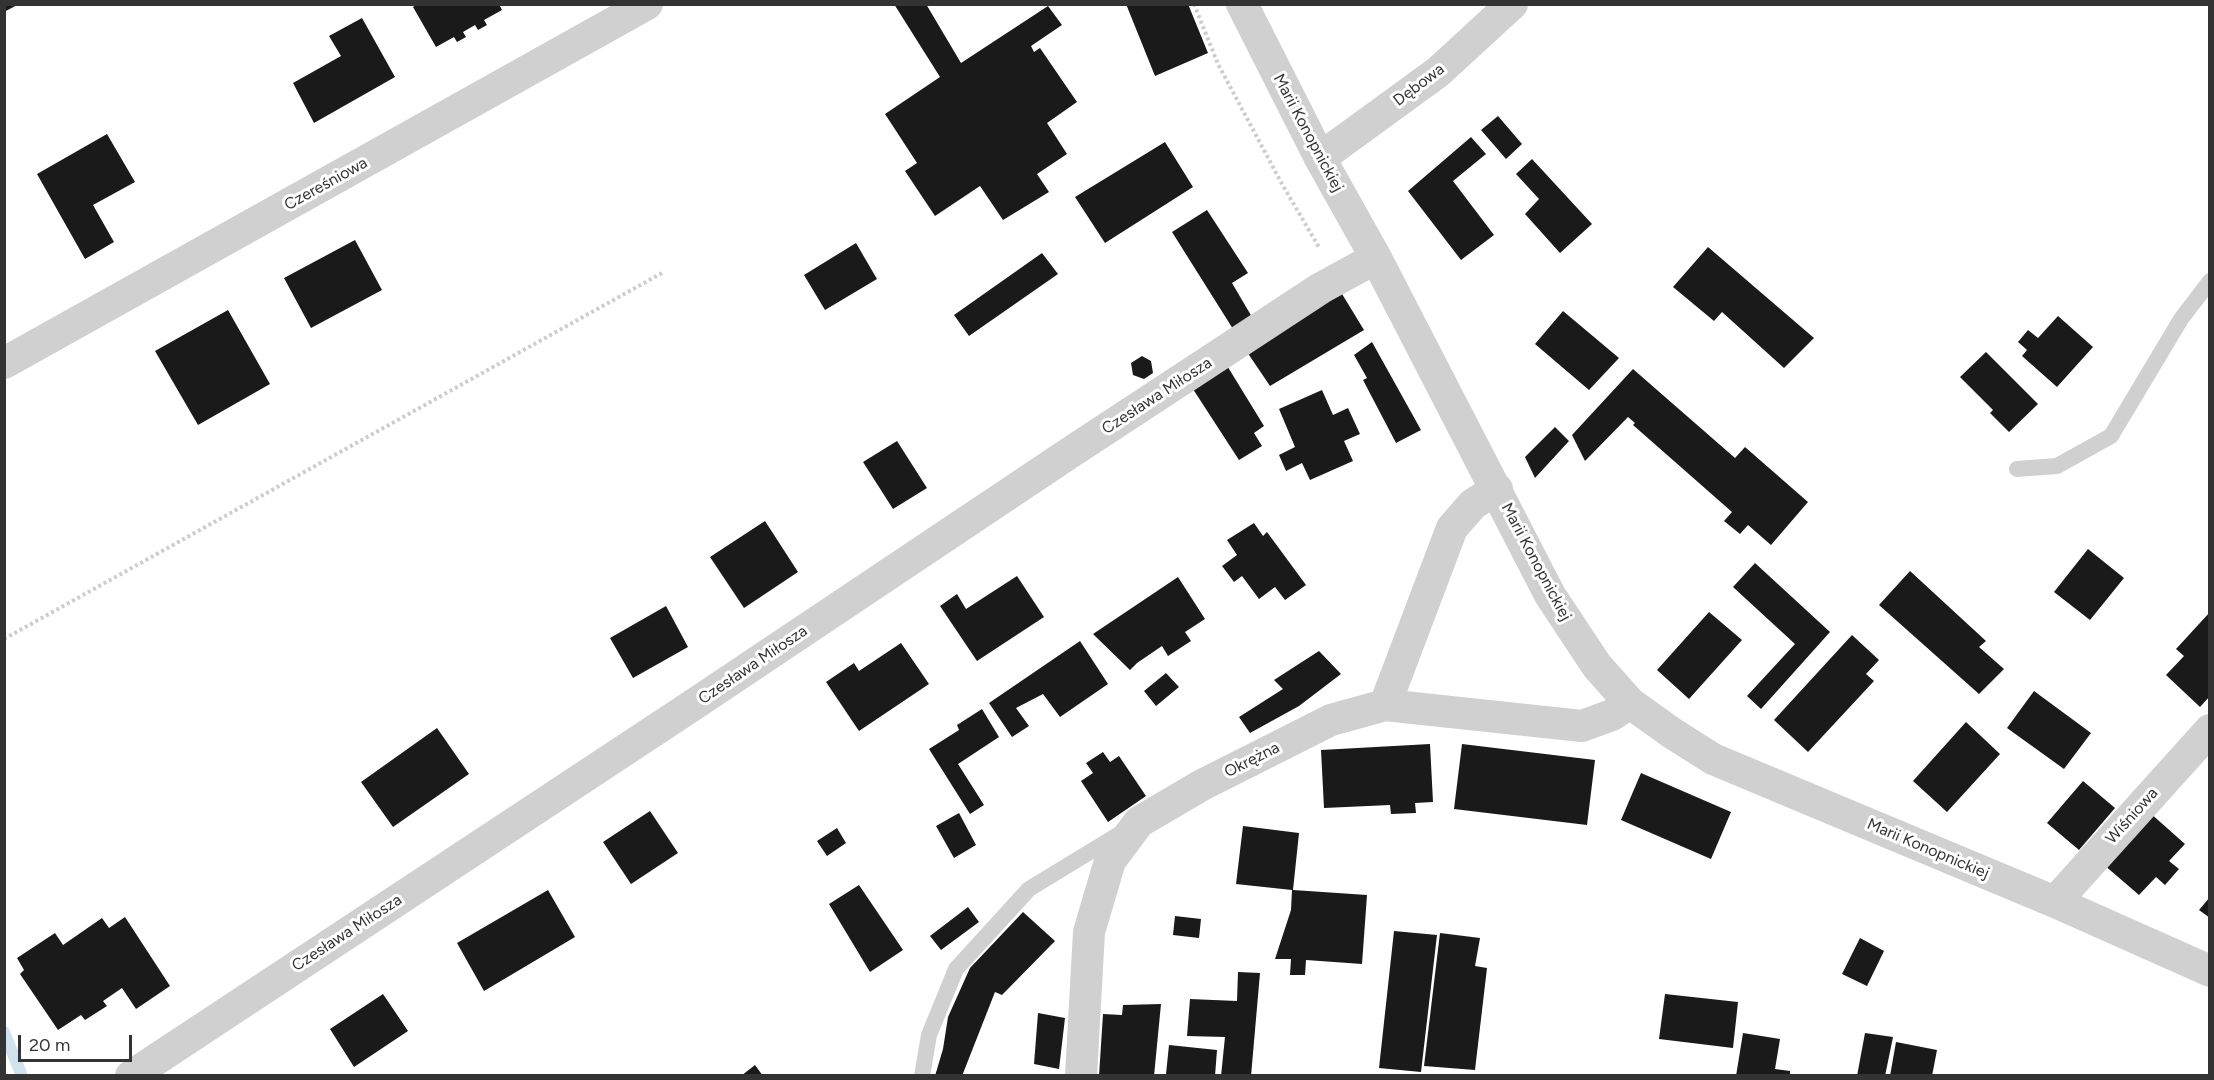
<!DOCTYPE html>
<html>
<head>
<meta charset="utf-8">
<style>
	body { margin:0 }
	#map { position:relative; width:2214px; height:1080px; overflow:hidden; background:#fff; font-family:Figtree,sans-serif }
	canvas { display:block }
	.frame { position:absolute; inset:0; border:6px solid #333; pointer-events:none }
	.scale { position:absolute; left:18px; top:1035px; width:114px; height:27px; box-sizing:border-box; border:3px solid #333; border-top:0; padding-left:8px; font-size:18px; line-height:21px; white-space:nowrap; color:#333; -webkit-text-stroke:4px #fff; paint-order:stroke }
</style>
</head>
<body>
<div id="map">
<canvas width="2214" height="1080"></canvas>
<div class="frame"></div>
<div class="scale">20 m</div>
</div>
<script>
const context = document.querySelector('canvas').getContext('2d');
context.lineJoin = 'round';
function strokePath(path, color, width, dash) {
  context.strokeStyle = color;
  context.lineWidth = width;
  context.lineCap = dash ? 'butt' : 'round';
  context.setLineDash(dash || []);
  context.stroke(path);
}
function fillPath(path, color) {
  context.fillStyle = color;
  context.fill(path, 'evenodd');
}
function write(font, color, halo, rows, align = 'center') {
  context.font = font + ' Figtree,sans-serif';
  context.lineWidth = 6;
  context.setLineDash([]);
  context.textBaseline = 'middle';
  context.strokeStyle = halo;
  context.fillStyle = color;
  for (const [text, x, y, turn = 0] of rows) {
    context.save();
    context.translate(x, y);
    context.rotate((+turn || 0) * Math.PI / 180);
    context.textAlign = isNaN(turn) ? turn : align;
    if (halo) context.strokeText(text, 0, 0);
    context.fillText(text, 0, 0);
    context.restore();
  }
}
strokePath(new Path2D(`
	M 4,1032 L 22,1076`), '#cfe2ee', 12);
fillPath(new Path2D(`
	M 4,4 L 19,4 L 4,12 Z
	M 417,4 L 499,4 L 502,10 L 484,20 L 487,25 L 478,30 L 475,25 L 463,32 L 466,37 L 457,42 L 454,37 L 436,47 L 413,7 Z
	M 894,4 L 926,4 L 961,63 L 1048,6 L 1062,25 L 1031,46 L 1034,52 L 1040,48 L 1077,102 L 1047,123 L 1067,154 L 1037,174 L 1049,192 L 1003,220 L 980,186 L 935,216 L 905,171 L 917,163 L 885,114 L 940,77 Z
	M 1126,4 L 1188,4 L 1208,53 L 1155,76 Z
	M 362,18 L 395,77 L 314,123 L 293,83 L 341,56 L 329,36 Z
	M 1498,116 L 1522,144 L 1506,159 L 1481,130 Z
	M 107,134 L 135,182 L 93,205 L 114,242 L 85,259 L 37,174 Z
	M 1471,137 L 1486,154 L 1453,181 L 1494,235 L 1461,260 L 1408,191 Z
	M 1165,142 L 1193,187 L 1105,243 L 1075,197 Z
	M 1532,159 L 1592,224 L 1560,253 L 1525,214 L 1539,199 L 1516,174 Z
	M 1207,210 L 1248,273 L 1232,283 L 1252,317 L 1233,329 L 1172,232 Z
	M 355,240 L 382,290 L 311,328 L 284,278 Z
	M 856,243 L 877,279 L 825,310 L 804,275 Z
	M 1708,247 L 1814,338 L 1784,368 L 1722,312 L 1714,321 L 1673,287 Z
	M 1042,253 L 1058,274 L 969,336 L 954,315 Z
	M 1339,289 L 1364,330 L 1270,386 L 1245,349 Z
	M 228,310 L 270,384 L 198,425 L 155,351 Z
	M 1563,311 L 1619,358 L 1589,390 L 1535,344 Z
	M 2058,316 L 2093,347 L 2057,387 L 2022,356 L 2027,350 L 2018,342 L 2028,330 L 2038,338 Z
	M 1372,342 L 1421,430 L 1396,443 L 1363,380 L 1367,378 L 1354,355 Z
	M 1986,352 L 2038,404 L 2009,432 L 1990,413 L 1993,410 L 1960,377 Z
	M 1142,356 L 1151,361 L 1153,373 L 1144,379 L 1133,375 L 1131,363 Z
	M 1226,364 L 1264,426 L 1254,433 L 1262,446 L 1239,460 L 1191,386 Z
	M 1633,369 L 1735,458 L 1745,447 L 1808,502 L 1771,545 L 1748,525 L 1740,534 L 1724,521 L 1732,512 L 1633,425 L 1635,423 L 1628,417 L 1585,461 L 1572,435 Z
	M 1322,390 L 1333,415 L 1348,408 L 1360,434 L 1344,441 L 1353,461 L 1310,480 L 1302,463 L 1286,471 L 1279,455 L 1295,447 L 1279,409 Z
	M 1555,427 L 1569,441 L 1535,478 L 1525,457 Z
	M 897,441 L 927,488 L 893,509 L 863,462 Z
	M 765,521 L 798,572 L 744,608 L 710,557 Z
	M 1254,523 L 1263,536 L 1267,532 L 1306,585 L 1285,600 L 1275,587 L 1259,599 L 1242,576 L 1234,582 L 1222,566 L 1237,555 L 1227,540 Z
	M 2088,549 L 2124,578 L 2090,620 L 2054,592 Z
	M 1755,563 L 1830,632 L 1761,709 L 1747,696 L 1795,644 L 1733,587 Z
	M 1910,571 L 1986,641 L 1979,647 L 2004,669 L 1979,694 L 1879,605 Z
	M 1017,576 L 1044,617 L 977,661 L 940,606 L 957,594 L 966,609 Z
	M 1178,577 L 1205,619 L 1185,632 L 1191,641 L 1168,656 L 1162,646 L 1137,663 L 1130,670 L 1093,634 Z
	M 666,606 L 688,647 L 633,678 L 610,638 Z
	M 1709,612 L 1742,640 L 1689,699 L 1657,670 Z
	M 2210,612 L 2210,696 L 2200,707 L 2166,675 L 2184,656 L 2176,649 Z
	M 1852,635 L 1879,660 L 1866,674 L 1874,681 L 1808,752 L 1774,720 Z
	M 1080,641 L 1108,684 L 1060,717 L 1043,694 L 1016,708 L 1029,726 L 1012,737 L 989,703 Z
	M 901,643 L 929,684 L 859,731 L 826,682 L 854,663 L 859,671 Z
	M 1319,651 L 1341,674 L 1299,706 L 1250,733 L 1239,717 L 1283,689 L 1274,680 Z
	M 1166,673 L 1179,687 L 1156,706 L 1144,691 Z
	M 2034,691 L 2091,733 L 2064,769 L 2007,728 Z
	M 982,709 L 999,737 L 958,764 L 984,805 L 970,814 L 929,749 L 959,730 L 957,725 Z
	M 1966,722 L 2000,754 L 1947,812 L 1913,781 Z
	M 437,728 L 469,774 L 393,827 L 361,782 Z
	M 1430,744 L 1433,802 L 1415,803 L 1416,813 L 1391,814 L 1390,805 L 1324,808 L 1321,750 Z
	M 1462,744 L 1595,760 L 1587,825 L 1454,809 Z
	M 1103,752 L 1110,762 L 1119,756 L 1146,796 L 1108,822 L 1081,781 L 1093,773 L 1086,763 Z
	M 1641,773 L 1731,812 L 1711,859 L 1621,820 Z
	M 2083,781 L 2115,808 L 2079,850 L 2047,823 Z
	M 650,811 L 678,853 L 631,884 L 603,842 Z
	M 2149,812 L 2185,844 L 2169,861 L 2179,869 L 2165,885 L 2156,877 L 2139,895 L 2103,864 Z
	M 959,813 L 976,845 L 954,858 L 936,826 Z
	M 1243,826 L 1299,833 L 1293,890 L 1367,895 L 1362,964 L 1306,960 L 1305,975 L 1290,975 L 1291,959 L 1275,959 L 1291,910 L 1292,890 L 1236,884 Z
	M 837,828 L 846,843 L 827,856 L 817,841 Z
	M 859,885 L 903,950 L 870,972 L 829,904 Z
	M 548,890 L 575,937 L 484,991 L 457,943 Z
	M 2210,897 L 2210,918 L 2199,910 Z
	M 968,907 L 979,922 L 941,950 L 930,936 Z
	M 1023,912 L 1055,941 L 1002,995 L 995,992 L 962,1076 L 935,1076 L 943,1049 L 948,1017 L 970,968 Z
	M 1175,916 L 1201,919 L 1199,938 L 1173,935 Z
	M 125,917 L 170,986 L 136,1009 L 122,988 L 103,1001 L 107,1006 L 85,1020 L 81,1015 L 58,1030 L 20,974 L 24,970 L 17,958 L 55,933 L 63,945 L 102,918 L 109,928 Z
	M 1394,931 L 1437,935 L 1421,1072 L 1379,1068 Z
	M 1440,933 L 1480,938 L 1475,966 L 1487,968 L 1475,1070 L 1424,1066 Z
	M 1860,938 L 1884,951 L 1867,986 L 1842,974 Z
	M 1238,972 L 1260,973 L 1251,1076 L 1221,1076 L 1225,1037 L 1187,1036 L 1190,999 L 1237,1001 Z
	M 383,994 L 408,1031 L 354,1067 L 330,1029 Z
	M 1665,994 L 1738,1002 L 1733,1048 L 1659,1039 Z
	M 1161,1004 L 1154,1076 L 1099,1076 L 1103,1014 L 1122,1015 L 1123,1005 Z
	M 1038,1013 L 1065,1018 L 1059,1069 L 1034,1064 Z
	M 1743,1033 L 1780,1039 L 1775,1069 L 1790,1071 L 1790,1076 L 1736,1076 Z
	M 1865,1033 L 1893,1037 L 1885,1076 L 1857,1076 Z
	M 1896,1042 L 1937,1050 L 1932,1076 L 1890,1076 Z
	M 1169,1045 L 1217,1050 L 1215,1076 L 1166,1074 Z
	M 755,1065 L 763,1076 L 741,1076 Z`), '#1a1a1a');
strokePath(new Path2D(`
	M 1194,4 L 1218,64 L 1282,184 L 1320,249
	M 4,639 L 662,273`), '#cdcdcd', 4, [3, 3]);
strokePath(new Path2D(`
	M 2017,469 L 2057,466 L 2111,436 L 2181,319 L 2210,281
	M 922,1076 L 929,1035 L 956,969 L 1029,889 L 1121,833`), '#d0d0d0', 16);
strokePath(new Path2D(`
	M 1242,4 L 1320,158 L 1376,258 L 1550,595 L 1597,666 L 1630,703 L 1672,733 L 1713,759 L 2055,902 L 2210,971
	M 1320,158 L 1438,72 L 1512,4
	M 4,363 L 647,4
	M 1385,705 L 1452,528 L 1473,504 L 1497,489
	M 2055,902 L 2210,730
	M 131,1076 L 690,707 L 1068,454 L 1321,288 L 1376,258
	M 1081,1076 L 1089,932 L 1110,861 L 1139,822 L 1202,785 L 1331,720 L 1385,705 L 1582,726 L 1612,715 L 1630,703`), '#d0d0d0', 32);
write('16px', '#333', '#fff', [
	["Dębowa",1419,85,-37],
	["Marii Konopnickiej",1308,133,62],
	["Czereśniowa",326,184,-29],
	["Czesława Miłosza",1157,396,-33],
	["Marii Konopnickiej",1536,562,62],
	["Czesława Miłosza",753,665,-34],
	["Okrężna",1252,760,-27],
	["Wiśniowa",2132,816,-48],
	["Marii Konopnickiej",1928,849,23],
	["Czesława Miłosza",347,933,-33]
]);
</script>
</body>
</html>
